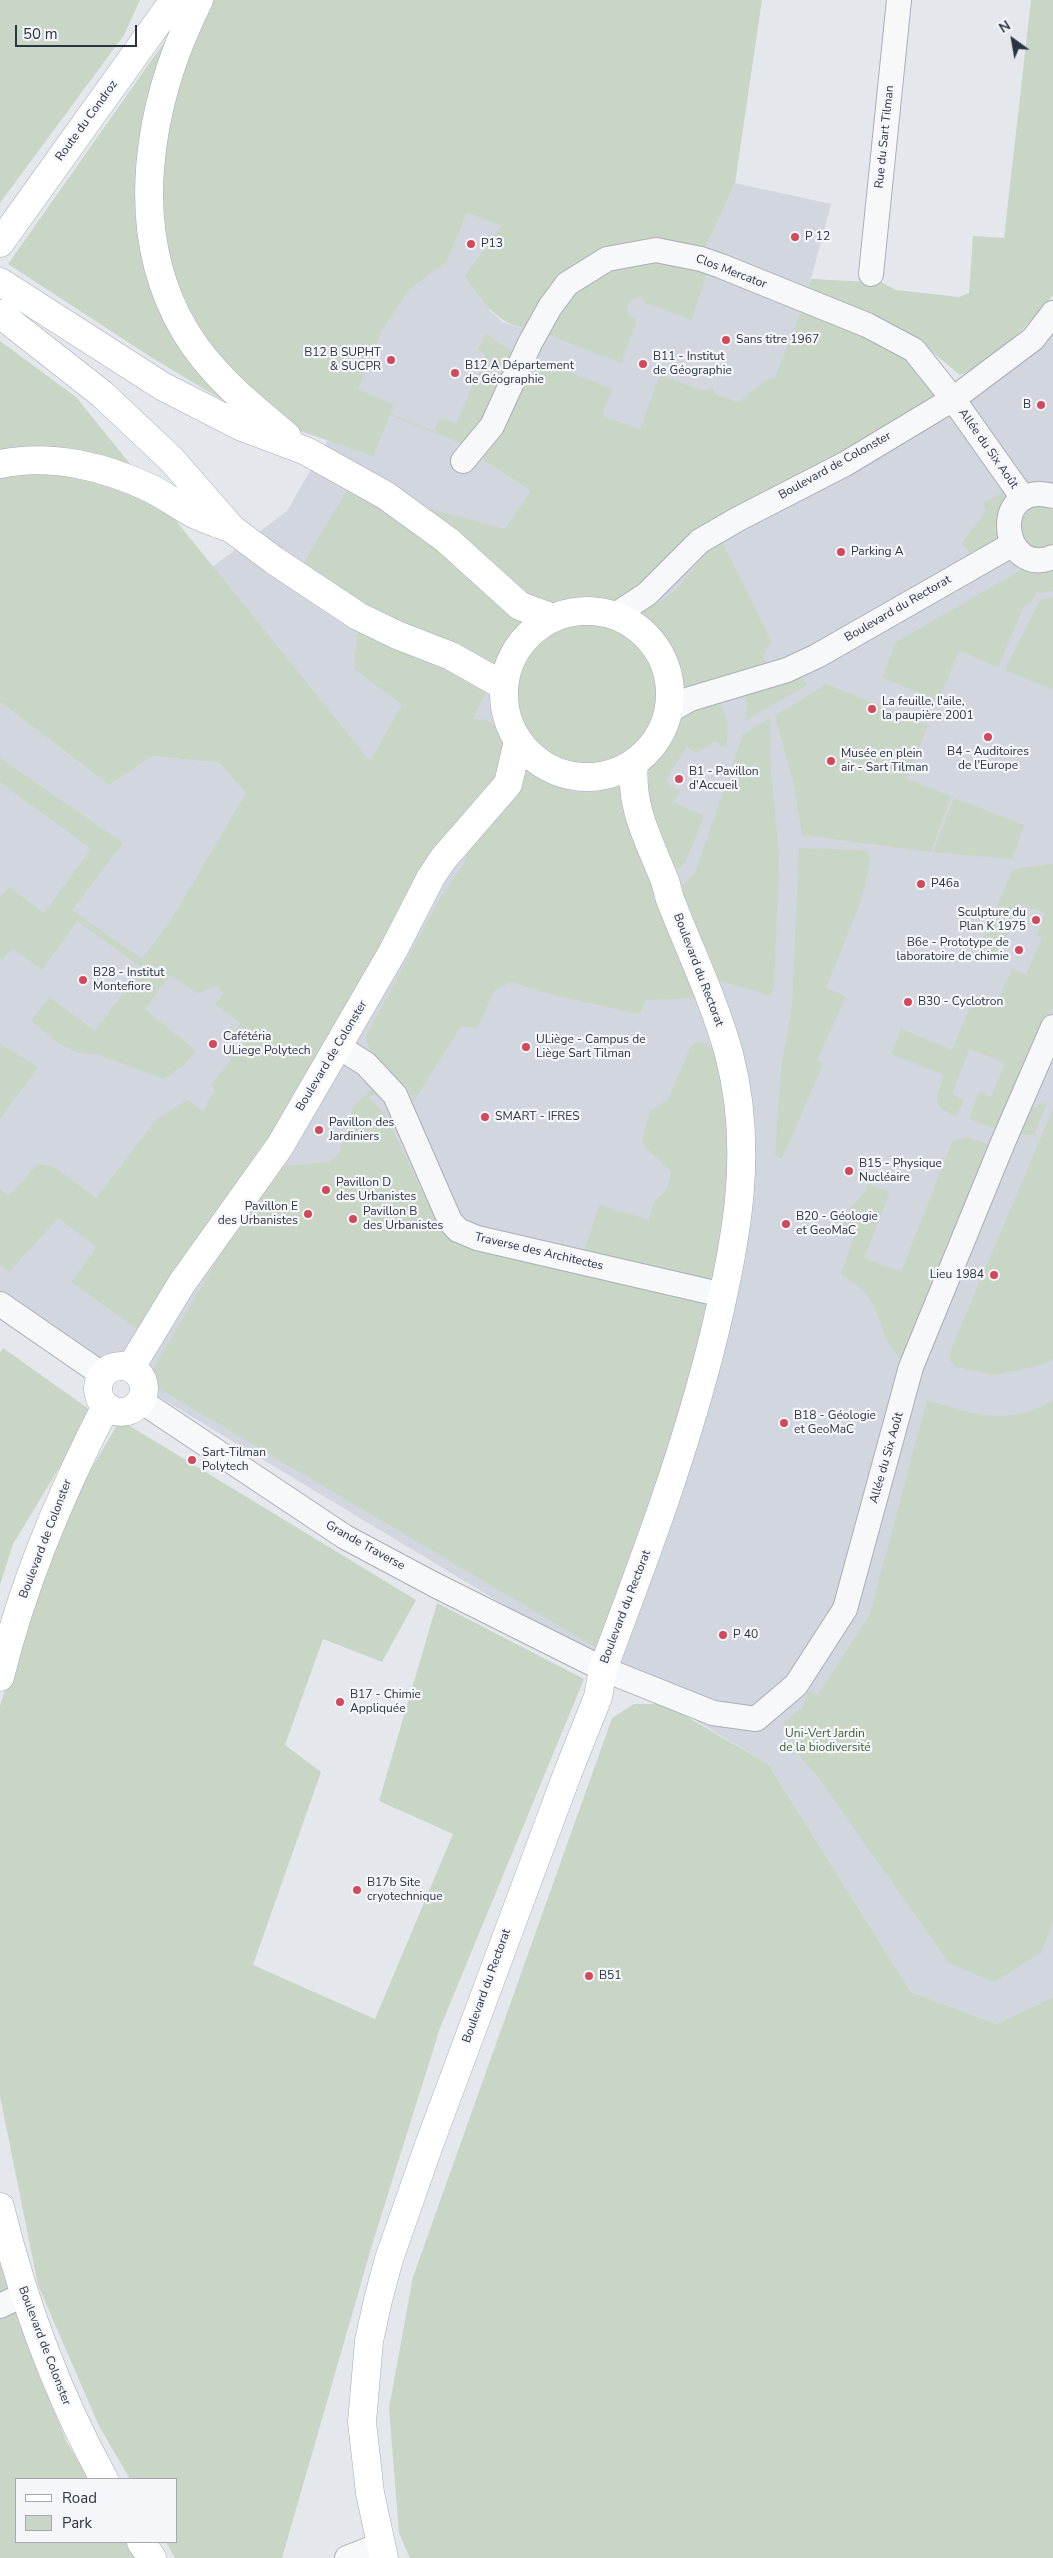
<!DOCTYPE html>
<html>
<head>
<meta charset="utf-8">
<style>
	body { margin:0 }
	#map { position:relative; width:1053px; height:2558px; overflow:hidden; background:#e4e7ec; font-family:"Nunito Sans",sans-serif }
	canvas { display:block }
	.legend { position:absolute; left:15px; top:2478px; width:162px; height:65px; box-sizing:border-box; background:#f4f6f9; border:1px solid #a4a8b1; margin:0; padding:6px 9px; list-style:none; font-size:15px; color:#2b3445 }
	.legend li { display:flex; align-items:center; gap:10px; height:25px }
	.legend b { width:25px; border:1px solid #a4a8b1 }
	.north { position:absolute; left:988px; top:15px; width:50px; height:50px; -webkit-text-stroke:4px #f4f6f9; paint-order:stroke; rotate:328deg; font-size:14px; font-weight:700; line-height:20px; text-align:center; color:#2b3445 }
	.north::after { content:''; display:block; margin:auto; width:18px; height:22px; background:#2b3445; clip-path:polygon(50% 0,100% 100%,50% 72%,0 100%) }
	.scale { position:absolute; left:15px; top:25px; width:122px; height:22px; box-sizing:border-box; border:2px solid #2b3445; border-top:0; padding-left:6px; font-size:15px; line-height:18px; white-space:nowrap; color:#2b3445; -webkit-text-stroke:4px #f4f6f9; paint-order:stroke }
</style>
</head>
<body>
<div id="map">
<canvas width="1053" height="2558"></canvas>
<ul class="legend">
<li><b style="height:6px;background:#fff"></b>Road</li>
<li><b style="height:14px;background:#c9d6c5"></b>Park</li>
</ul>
<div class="north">N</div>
<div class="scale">50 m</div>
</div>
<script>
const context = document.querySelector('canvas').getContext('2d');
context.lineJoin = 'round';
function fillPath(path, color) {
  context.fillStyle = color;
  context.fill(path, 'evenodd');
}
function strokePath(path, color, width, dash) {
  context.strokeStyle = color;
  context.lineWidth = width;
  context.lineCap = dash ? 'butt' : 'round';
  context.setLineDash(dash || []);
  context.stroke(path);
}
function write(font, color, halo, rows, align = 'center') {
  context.font = font + ' "Nunito Sans",sans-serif';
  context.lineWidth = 4.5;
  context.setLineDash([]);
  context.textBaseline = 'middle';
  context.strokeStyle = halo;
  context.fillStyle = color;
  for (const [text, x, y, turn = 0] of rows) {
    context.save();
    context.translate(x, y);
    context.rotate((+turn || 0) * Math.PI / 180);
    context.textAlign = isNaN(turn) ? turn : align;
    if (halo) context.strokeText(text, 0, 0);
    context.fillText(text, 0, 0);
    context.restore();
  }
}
fillPath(new Path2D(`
	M 735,183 L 831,204 L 807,294 L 867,325 L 953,399 L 1053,313 L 1053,1997 L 997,2024 L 911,1992 L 768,1764 L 0,1301 L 0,702 L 109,785 L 151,756 L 220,763 L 369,761 L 212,567 L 287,511 L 357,389 L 382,331 L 409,290 L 447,262 L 467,213 L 501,226 L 489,310 L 503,322 L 520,328 L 701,259 Z`), '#d2d6de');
fillPath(new Path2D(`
	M 0,0 L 140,0 L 124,35 L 0,203 Z
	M 194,0 L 762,0 L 735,183 L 704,252 L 607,253 L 529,329 C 496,325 483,301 465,276 L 501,226 L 467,213 L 447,262 L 409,290 L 382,331 L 358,389 L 393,404 L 391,414 L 434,431 L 440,418 L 456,424 L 486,354 L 478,350 L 486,334 L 516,355 L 468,446 L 390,415 L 373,456 L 239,410 L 154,359 L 8,264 Z
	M 1031,0 L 1053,0 L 1053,295 C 1033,321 991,364 960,375 L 920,342 L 807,294 L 811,279 L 872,282 L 876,279 L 896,290 L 959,297 L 969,293 L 973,236 L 1004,238 Z
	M 649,255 L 708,271 L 691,320 L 644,302 L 640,296 L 629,301 L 627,309 L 629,316 L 637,320 L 621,363 L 546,334 L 573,290 L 596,273 Z
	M 802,309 C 838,325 926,353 935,396 L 927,406 L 637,593 L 612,602 L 588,599 L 574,601 L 534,613 L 516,631 L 473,719 L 487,720 L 501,730 L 508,754 L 501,782 L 405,914 L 264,1147 L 261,1146 L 137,1329 L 71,1282 L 97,1247 L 58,1218 L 9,1272 L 0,1265 L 0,1189 L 9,1196 L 38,1164 L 56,1168 L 96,1198 L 157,1119 L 187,1100 L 205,1112 L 206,1105 L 215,1091 L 212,1084 L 241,1045 L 230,1037 L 241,1023 L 215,1004 L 224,993 L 216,986 L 198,993 L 170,975 L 145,1009 L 196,1051 L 185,1064 L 164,1079 L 96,1054 C 71,1058 50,1035 31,1021 L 49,997 L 95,1031 L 142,968 L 77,921 L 42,970 L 12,948 L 2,961 L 0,959 L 0,898 L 9,887 L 44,913 L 91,849 L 0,782 L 0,758 L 123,843 L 72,910 L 142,959 L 173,917 L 246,793 L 220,763 L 152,756 L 109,785 L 0,702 L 0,341 L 76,397 L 370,761 L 402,705 L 354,669 L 360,605 L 303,564 L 349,487 L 505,529 L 531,491 L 478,456 L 528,360 L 537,359 L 612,389 L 602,416 L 640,429 L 660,375 L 704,391 L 712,388 L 715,394 L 738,402 L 771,377 L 775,378 Z
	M 1004,492 L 1008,501 L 999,523 L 999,538 L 971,555 L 962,543 C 969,531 980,522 986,510 L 983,503 Z
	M 1039,505 L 1053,510 L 1053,544 L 1037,548 L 1024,542 L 1019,523 L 1026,511 Z
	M 721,540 L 771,641 L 763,656 L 766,663 L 684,687 C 677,652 667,637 641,612 C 653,606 667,599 676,589 C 692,572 703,554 721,540 Z
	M 1023,569 L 1042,573 L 1053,569 L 1053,591 L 1036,593 L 1031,603 L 1024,606 L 998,667 L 959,651 L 938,701 L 882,677 L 896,642 Z
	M 1053,598 L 1053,690 L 1005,670 L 1040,599 Z
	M513 693a73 73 0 1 1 146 0a73 73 0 1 1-146 0Z
	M 802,677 L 807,685 L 746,720 L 747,702 L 744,693 Z
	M 826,684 L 928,725 L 907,779 L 951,796 L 931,852 L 802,835 L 794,785 L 775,716 Z
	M 715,700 C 730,715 729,726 726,746 L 722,747 L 716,741 L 696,753 L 687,747 L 669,774 L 670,776 L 666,782 L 680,792 L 674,802 L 704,816 L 685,863 L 679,868 L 671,866 L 645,809 L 644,777 L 671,739 L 676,720 L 685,708 Z
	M 770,718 L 770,759 L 779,858 L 774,989 L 769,995 L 719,981 L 678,885 L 685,884 L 696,871 L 743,734 Z
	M 527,773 C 571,793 579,799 627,785 L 700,998 L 646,1000 L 639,1014 L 552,995 L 511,982 L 495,990 L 477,1028 L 461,1026 L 414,1101 L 405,1084 L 368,1097 L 384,1113 L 432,1211 L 458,1230 L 580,1265 L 599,1205 L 649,1220 L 654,1202 L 668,1188 L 671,1171 L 646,1148 L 642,1140 L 650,1111 L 668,1100 L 690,1048 L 696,1042 L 706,1043 L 716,1053 L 726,1094 L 730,1141 L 723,1295 L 600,1650 L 146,1381 L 272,1167 L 330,1162 L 339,1153 L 353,1106 L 393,1072 L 371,1052 L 365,1038 L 440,898 L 465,862 L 473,835 Z
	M 954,798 L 1024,825 L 1012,859 L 933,852 Z
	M 799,848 L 867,850 L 870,861 L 862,898 L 826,988 L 846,997 L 817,1060 L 823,1064 L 782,1159 L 775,1156 L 781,1068 L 792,1007 Z
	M 1053,864 L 1053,1006 L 998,1130 L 969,1119 L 979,1092 L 991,1097 L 1005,1063 L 969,1049 L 952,1094 L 964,1100 L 956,1116 C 930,1107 936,1097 944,1075 L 891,1054 L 901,1029 L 952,1050 L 976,993 L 998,1000 L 1012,969 L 1026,975 L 1042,937 L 1037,935 L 1045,913 L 1020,904 L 996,963 L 976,954 L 1013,869 Z
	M 0,1044 L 38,1067 L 0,1119 Z
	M 1047,1103 L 1034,1135 L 1022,1135 L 1021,1132 C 1026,1118 1030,1104 1047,1103 Z
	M 1053,1109 L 1053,1359 L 1045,1364 L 995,1375 L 955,1367 L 949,1358 L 952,1347 Z
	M 967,1137 L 994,1146 L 902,1360 C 879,1338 883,1317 868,1296 C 861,1287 850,1280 841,1274 L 857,1229 L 838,1222 L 864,1193 L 868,1184 L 890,1192 L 864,1258 L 901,1272 L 953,1140 Z
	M 3,1348 L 93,1412 L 13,1544 L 0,1585 L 0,1353 Z
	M 927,1400 C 970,1414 1011,1427 1053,1400 L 1053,1921 L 1041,1953 L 994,1982 L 949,1963 L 815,1773 L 791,1746 L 793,1739 L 783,1723 L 803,1707 L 808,1691 L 818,1695 L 870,1614 Z
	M 120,1420 L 416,1600 L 382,1662 L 323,1639 L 285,1745 L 321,1772 L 253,1965 L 375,2019 L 453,1834 L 379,1801 L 437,1603 L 584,1679 L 440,2028 L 372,2245 L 282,2558 L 175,2558 L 166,2542 L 176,2542 L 176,2479 L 130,2479 L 99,2426 L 38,2285 L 0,2096 L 0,1706 L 50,1539 Z
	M 634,1704 L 665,1704 L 768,1764 L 911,1992 L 997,2024 L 1053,1997 L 1053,2558 L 410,2558 L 399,2533 L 389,2408 L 413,2277 L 612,1718 Z
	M 0,2254 L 28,2343 L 67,2443 L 90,2479 L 16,2479 L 16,2542 L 129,2542 L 139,2558 L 0,2558 Z`), '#c9d6c5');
const minor = new Path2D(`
	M 871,274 L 899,0
	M 463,461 L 492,426 L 530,343 L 550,307 L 567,284 L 607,259 L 656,250 L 701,259 L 721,266 L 867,325 L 914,350 L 953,399 L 1023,498
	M 1053,496 C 989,479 1000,579 1053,557
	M 615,615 L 647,594 L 700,541 L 738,519 L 845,464 L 953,399 L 1033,339 L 1053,313
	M 669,711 L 690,699 L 787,670 L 817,656 L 1013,544
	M 339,1047 L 366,1064 L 395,1095 L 450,1221 L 458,1230 L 477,1238 L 723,1295
	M 0,1304 L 103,1375
	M 141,1401 L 345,1537 L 435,1585 L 603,1669 L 713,1713 L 756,1719 L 796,1685 L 845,1609 L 911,1367 L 1004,1140 L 1053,1027
	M 0,2306 L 23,2295
	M 347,2558 L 380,2545`);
const major = new Path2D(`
	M 199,0 C 149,100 124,228 185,331 C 210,373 249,405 287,436
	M 0,243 L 174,0
	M 0,282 L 162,386 L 242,427 L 306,451 L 385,495 L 447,540 L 520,606 L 553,618
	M 0,314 L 102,394 L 172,460 L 232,529 L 275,561 L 358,616 L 397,635 L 451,656 L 504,686
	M 0,464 C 51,453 106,467 152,489 C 168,497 182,509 198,516 C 207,520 217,523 227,527
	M504 694a83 83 0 1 1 166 0a83 83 0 1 1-166 0Z
	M98 1389a23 23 0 1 1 46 0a23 23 0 1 1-46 0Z
	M 131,1367 L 182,1283 L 280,1146 L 393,951 L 431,877 L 443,859 L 508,784 L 518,741
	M 0,1677 C 23,1582 61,1493 106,1406
	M 0,2207 C 24,2304 56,2392 104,2479
	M 141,2542 L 152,2558
	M 384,2558 L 370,2493 L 362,2422 L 369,2341 L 378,2300 L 389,2259 L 429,2145 L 568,1772 L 598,1697 L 603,1669 C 645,1558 687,1447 715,1331 C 737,1238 754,1149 729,1054 C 714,1000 690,951 670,899 C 668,893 667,887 665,881 C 649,840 630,809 634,763`);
strokePath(minor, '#a9aeb7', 26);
strokePath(major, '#a3abb8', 29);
strokePath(minor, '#f7f8fa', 24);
strokePath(major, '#fff', 28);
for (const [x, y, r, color] of [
	[795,237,5,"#d1495b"],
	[471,244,5,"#d1495b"],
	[726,340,5,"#d1495b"],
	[391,360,5,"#d1495b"],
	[643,364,5,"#d1495b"],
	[455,373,5,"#d1495b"],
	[1041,405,5,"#d1495b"],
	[841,552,5,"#d1495b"],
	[872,709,5,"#d1495b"],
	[988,737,5,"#d1495b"],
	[831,761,5,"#d1495b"],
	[679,779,5,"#d1495b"],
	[921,884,5,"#d1495b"],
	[1036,920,5,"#d1495b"],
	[1019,950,5,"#d1495b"],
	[83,980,5,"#d1495b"],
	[908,1002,5,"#d1495b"],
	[213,1044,5,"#d1495b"],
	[526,1047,5,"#d1495b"],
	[485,1117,5,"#d1495b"],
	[319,1130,5,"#d1495b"],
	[849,1171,5,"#d1495b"],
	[326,1190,5,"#d1495b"],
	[308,1214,5,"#d1495b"],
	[353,1219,5,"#d1495b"],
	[786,1224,5,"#d1495b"],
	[994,1275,5,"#d1495b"],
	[784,1423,5,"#d1495b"],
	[192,1460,5,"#d1495b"],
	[723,1635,5,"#d1495b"],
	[340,1702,5,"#d1495b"],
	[357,1890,5,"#d1495b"],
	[589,1976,5,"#d1495b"]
]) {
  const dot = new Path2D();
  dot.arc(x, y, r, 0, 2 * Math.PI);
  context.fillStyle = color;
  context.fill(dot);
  strokePath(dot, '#f4f6f9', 2);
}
write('12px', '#2b3445', '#f4f6f9', [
	["Route du Condroz",87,121,-54],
	["Rue du Sart Tilman",885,137,-84],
	["Clos Mercator",731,272,21],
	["Allée du Six Août",988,449,55],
	["Boulevard de Colonster",835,466,-29],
	["Boulevard du Rectorat",898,609,-30],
	["Boulevard du Rectorat",698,970,69],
	["Boulevard de Colonster",332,1056,-59],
	["Traverse des Architectes",539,1252,13],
	["Allée du Six Août",887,1458,-74],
	["Boulevard de Colonster",46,1539,-69],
	["Grande Traverse",365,1546,29],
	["Boulevard du Rectorat",626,1607,-69],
	["Boulevard du Rectorat",487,1986,-70],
	["Boulevard de Colonster",44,2346,69]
]);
write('12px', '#2b3445', '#f4f6f9', [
	["P 12",805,237],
	["P13",481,244],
	["Sans titre 1967",736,340],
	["B12 B SUPHT",381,353,"right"],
	["& SUCPR",381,367,"right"],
	["B11 - Institut",653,357],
	["de Géographie",653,371],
	["B12 A Département",465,366],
	["de Géographie",465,380],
	["B",1031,405,"right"],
	["Parking A",851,552],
	["La feuille, l'aile,",882,702],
	["la paupière 2001",882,716],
	["B4 - Auditoires",988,752,"center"],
	["de l'Europe",988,766,"center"],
	["Musée en plein",841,754],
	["air - Sart Tilman",841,768],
	["B1 - Pavillon",689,772],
	["d'Accueil",689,786],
	["P46a",931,884],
	["Sculpture du",1026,913,"right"],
	["Plan K 1975",1026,927,"right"],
	["B6e - Prototype de",1009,943,"right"],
	["laboratoire de chimie",1009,957,"right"],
	["B28 - Institut",93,973],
	["Montefiore",93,987],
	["B30 - Cyclotron",918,1002],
	["Cafétéria",223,1037],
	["ULiege Polytech",223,1051],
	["ULiège - Campus de",536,1040],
	["Liège Sart Tilman",536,1054],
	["SMART - IFRES",495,1117],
	["Pavillon des",329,1123],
	["Jardiniers",329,1137],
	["B15 - Physique",859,1164],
	["Nucléaire",859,1178],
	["Pavillon D",336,1183],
	["des Urbanistes",336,1197],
	["Pavillon E",298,1207,"right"],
	["des Urbanistes",298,1221,"right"],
	["Pavillon B",363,1212],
	["des Urbanistes",363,1226],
	["B20 - Géologie",796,1217],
	["et GeoMaC",796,1231],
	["Lieu 1984",984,1275,"right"],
	["B18 - Géologie",794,1416],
	["et GeoMaC",794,1430],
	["Sart-Tilman",202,1453],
	["Polytech",202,1467],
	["P 40",733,1635],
	["B17 - Chimie",350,1695],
	["Appliquée",350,1709],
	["B17b Site",367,1883],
	["cryotechnique",367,1897],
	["B51",599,1976]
], 'left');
write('12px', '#3f6138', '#f4f6f9', [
	["Uni-Vert Jardin",825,1734],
	["de la biodiversité",825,1748]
]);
</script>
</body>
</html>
